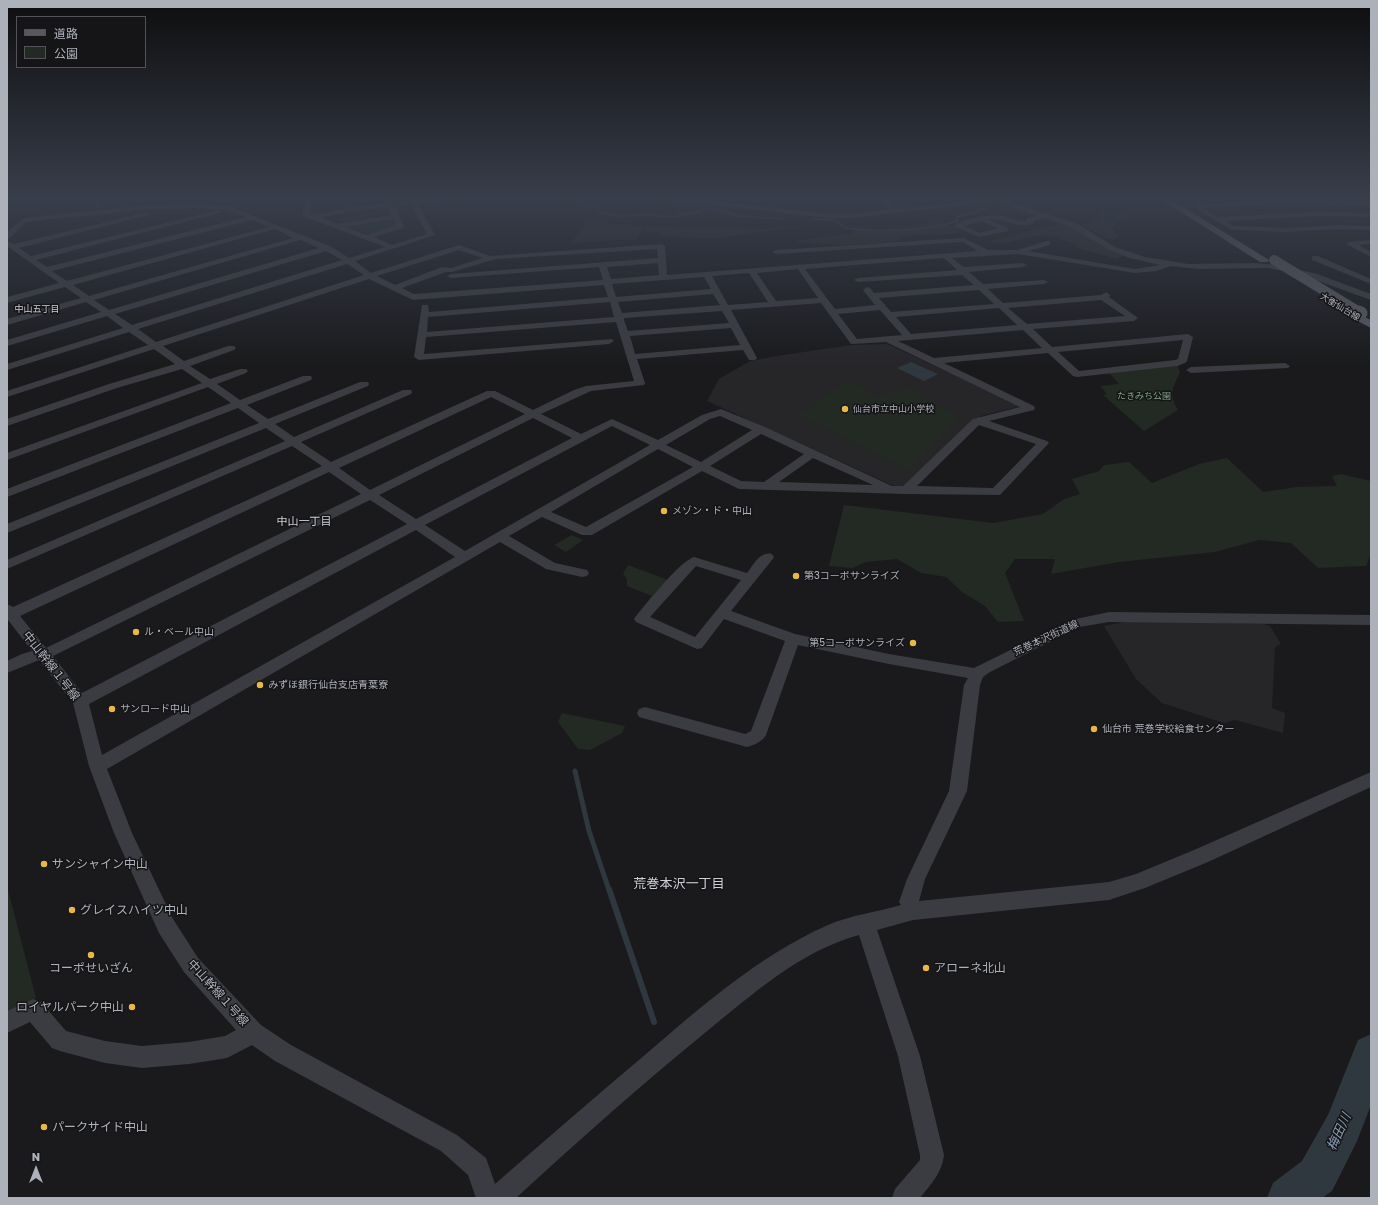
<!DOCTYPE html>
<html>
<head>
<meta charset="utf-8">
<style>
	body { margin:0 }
	#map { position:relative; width:1378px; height:1205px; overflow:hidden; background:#1a1a1c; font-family:"Golos Text","Noto Sans JP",sans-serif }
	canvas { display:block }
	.frame { position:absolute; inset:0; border:8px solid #adb1ba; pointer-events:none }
	.legend { position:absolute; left:16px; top:16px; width:130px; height:52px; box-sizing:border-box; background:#151517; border:1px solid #525358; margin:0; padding:5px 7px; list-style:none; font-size:12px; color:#adb1ba }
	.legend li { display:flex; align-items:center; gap:8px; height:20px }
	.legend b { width:20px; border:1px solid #525358 }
	.north { position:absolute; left:16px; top:1149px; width:40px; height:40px; -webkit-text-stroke:3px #151517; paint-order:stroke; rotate:0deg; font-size:11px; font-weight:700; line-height:16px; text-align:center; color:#adb1ba }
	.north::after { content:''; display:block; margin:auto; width:14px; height:18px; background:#adb1ba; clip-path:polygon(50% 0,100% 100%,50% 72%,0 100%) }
</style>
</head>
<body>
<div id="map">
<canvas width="1378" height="1205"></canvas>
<div class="frame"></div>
<ul class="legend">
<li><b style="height:5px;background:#57595f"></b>道路</li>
<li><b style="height:11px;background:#222a23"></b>公園</li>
</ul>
<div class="north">N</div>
</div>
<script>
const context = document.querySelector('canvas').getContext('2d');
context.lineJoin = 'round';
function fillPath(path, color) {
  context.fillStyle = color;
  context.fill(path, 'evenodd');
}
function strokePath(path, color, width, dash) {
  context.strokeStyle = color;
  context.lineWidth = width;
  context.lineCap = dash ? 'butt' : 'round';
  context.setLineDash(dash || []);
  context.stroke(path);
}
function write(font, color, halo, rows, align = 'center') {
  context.font = font + ' "Golos Text","Noto Sans JP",sans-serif';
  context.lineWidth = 3;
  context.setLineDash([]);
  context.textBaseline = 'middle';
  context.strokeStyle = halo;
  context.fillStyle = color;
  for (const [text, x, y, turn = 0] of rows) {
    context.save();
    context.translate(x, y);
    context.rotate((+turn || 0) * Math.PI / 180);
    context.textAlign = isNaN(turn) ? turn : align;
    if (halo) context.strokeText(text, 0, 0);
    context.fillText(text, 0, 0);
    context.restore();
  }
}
fillPath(new Path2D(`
	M 587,222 L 644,226 L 637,239 L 571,243 Z
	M 887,344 L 1021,406 L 981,416 L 902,487 L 892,485 L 707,401 L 719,379 L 750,361 L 783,355 L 852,345 Z
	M 1129,621 L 1264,624 L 1270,626 L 1281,644 L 1275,647 L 1272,708 L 1285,713 L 1283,733 L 1235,720 L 1224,723 L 1162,703 L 1136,679 L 1104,626 Z`), '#262629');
fillPath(new Path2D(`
	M 1103,211 L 1133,217 L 1126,217 L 1111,227 L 1119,236 C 1117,237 1116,238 1114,239 C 1107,242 1089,227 1080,225 L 1092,222 L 1102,215 L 1099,212 Z
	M 372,213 L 374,218 L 373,219 C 357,221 345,225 330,219 L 360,216 L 362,214 Z
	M 390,219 L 394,220 L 398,226 C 372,235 373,237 347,227 L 350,225 Z
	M 936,222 L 953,226 L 962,231 L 952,234 L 903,236 C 902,237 900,239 899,240 C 888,245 805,246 796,241 L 853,233 L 857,228 L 881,229 Z
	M 1061,223 L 1080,230 L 1101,246 L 1125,255 L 1116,259 L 1078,248 L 1077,245 L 1061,240 C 1054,230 1023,239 1012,241 L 1011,242 L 994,243 L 990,241 Z
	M 816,224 L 714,239 L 661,236 L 660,233 L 642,231 L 645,228 L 652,227 L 676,227 L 702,229 L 736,227 L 751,230 Z
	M 1179,364 L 1178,367 L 1180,372 C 1173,388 1168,393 1178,410 L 1144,431 L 1103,395 L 1107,394 L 1100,386 L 1119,384 L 1108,372 Z
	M 848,380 L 876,397 L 908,388 L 959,417 L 907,470 L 798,415 Z
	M 1227,458 L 1263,492 L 1297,487 L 1337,486 L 1332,476 L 1341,474 L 1371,481 L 1371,553 L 1366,566 L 1318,568 L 1291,543 L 1259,540 L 1215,552 L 1119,562 L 1051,574 L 1055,559 L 1015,559 L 1005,573 L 1024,621 L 998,622 L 985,606 L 962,592 L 946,577 L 921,573 L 897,559 L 866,562 L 853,568 L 829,566 L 844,505 L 993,523 L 1043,514 L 1064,499 L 1080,494 L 1072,479 L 1099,471 L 1104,465 L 1129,462 L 1152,483 L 1199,464 Z
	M 572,535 L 583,540 L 566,552 L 554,545 Z
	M 628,565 L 668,580 L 652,596 L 627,586 L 627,579 L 623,574 Z
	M 562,713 L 625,726 L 622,733 L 590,750 L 578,749 L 558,722 Z
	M 7,886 L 36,998 L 7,1011 Z`), '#222a23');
fillPath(new Path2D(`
	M 911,362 L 938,374 L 924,381 L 897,368 Z`), '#30383f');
strokePath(new Path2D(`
	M 570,200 L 589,205 L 604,213 L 619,216 L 650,215 L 673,217 L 711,208 L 738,216 L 782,219
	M 813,219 L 833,220 L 847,228 L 854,229 C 889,232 924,232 957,221 L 957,217 L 987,208`), '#30383f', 2);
strokePath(new Path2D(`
	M 575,771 L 589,831 L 609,890`), '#30383f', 5);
strokePath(new Path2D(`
	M 609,889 L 654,1022`), '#30383f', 6);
fillPath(new Path2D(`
	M 1371,1034 L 1371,1105 L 1357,1141 L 1332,1191 L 1322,1198 L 1267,1198 L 1273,1183 L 1302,1161 L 1328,1115 L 1358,1040 Z`), '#30383f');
fillPath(new Path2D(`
	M 93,200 L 99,200 L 101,206 L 100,207 L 96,207 Z
	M 306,200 L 312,200 L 310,213 L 314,215 L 347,208 L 387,203 L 386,200 L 392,200 L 393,202 L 413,200 L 452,200 L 449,202 L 418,204 L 435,235 L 355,261 L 371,273 L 459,245 L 490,256 L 661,244 L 665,246 L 667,275 L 978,251 L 963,242 L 776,254 L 772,252 L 776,250 L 964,238 L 988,250 L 1017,250 L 1047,241 L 1050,241 L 1050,245 L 1028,251 L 1135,269 L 1160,265 L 1130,258 L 1109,250 L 1072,228 L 1045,218 L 1034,221 L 1033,224 C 1012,228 1007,218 989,219 L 1009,229 L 1008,231 L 979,237 L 953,226 C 962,219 991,213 1002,216 C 1011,217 1017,222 1026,221 L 1027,218 L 1038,216 L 997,202 L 849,218 L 829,218 L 741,208 L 669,202 L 666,200 L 694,200 L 741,204 L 829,214 L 849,214 L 891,209 L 879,200 L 887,200 L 898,209 L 977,200 L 1005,200 L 1078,224 L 1115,247 L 1145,257 L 1188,264 L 1256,263 L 1279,265 L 1317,274 L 1371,294 L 1371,300 L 1299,274 L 1267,268 L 1199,269 L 1171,266 L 1156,271 L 1135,273 L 1018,254 L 952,258 L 964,267 L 1023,263 L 1027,265 L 1023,267 L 969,272 L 983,284 L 1044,280 L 1048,282 L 1044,284 L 988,289 L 1003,303 L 1101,295 L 1106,292 L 1110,295 L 1109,297 L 1138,318 L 1134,321 L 1033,329 L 1052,347 L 1188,334 L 1193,337 L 1187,361 L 1185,363 L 1177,366 L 1077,377 L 1073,376 L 1048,353 L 944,363 L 1034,406 L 1035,408 L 1034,410 L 989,421 L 1047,441 L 1049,443 L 1000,495 L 906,494 L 739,489 L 702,471 L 592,535 L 582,535 L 542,517 L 509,536 L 555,563 L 587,570 L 589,573 L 587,576 L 582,577 L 546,569 L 500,542 L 107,769 L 132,833 L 173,919 L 198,958 L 261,1025 L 291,1045 L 457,1135 L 486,1158 L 495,1184 C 545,1140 595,1097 646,1054 C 702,1006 760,955 828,925 C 851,915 877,912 901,905 L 899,902 L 907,879 L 949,791 L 964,685 L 968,678 L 889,664 L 798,645 L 766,735 C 762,742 754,745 747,747 L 639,717 L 637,713 L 639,709 L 645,707 L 745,734 L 751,731 L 785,641 L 724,619 L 702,648 L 697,649 L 636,622 L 634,619 L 636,616 C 647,603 680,561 694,557 L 747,573 C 754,564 760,551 772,554 L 774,557 L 772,560 L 731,611 L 795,634 L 889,654 L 974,668 L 1071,620 L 1109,612 L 1371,615 L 1371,625 L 1109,622 L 1079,627 L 990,672 L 983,677 L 980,685 L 967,791 L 925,879 L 919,901 L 1109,882 L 1136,874 L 1194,850 L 1371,772 L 1371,787 L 1208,862 L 1145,888 L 1109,900 L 913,920 L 877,930 L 920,1056 L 944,1155 C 942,1173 931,1184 920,1198 L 892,1198 L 895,1189 L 920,1160 L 920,1155 L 898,1056 L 859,935 C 800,951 753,994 706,1032 C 641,1085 578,1141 516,1198 L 476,1198 L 468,1175 L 441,1151 L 275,1061 L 252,1045 L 227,1058 L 189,1064 L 142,1068 L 105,1063 L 60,1051 L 52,1048 L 30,1022 L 7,1033 L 7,1011 L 33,999 L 41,1002 L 66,1031 L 105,1041 L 142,1046 L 189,1042 L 225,1036 L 236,1030 L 184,972 L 159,933 L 114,833 L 89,766 L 73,703 L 39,660 L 7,673 L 7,661 L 22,654 L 32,651 L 8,620 L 7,621 L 7,604 L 13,607 L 322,466 L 292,446 L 7,569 L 7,560 L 285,441 L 266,428 L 7,533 L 7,524 L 259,423 L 238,408 L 7,497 L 7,489 L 231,403 L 208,387 L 7,460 L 7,453 L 202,383 L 182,369 L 117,388 L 7,426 L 7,419 L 109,384 L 175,364 L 154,349 L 7,397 L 7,391 L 148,345 L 129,332 L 7,370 L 7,364 L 123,328 L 107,316 L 7,346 L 7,340 L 101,312 L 86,302 L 7,325 L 7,319 L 81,298 L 65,287 L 7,303 L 7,297 L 59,283 L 7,246 L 7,241 L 14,244 L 148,212 L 152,214 L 19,248 L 31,256 L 219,210 L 223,212 L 36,260 L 47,267 L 246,217 L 227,210 L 196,208 L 150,209 L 26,222 L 10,238 L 7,238 L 7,232 L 24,218 L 150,205 L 196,204 L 228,206 L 330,246 L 349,258 L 385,247 L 303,216 L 302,214 ZM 411,205 L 427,234 L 392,245 L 374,237 L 403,228 L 404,226 L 395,206 ZM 388,207 L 392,215 L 338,224 L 321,217 L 347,212 ZM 394,219 L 396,225 L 367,235 L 346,227 ZM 252,220 L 269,227 L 67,281 L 52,271 ZM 981,221 L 998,228 L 980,233 L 964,226 ZM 275,229 L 293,238 L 89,296 L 73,285 ZM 300,240 L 319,248 L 109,310 L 94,300 ZM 657,249 L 658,258 L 451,274 L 447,276 L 451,278 L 599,267 L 603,280 L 414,294 L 402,288 L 446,272 L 452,272 L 496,259 ZM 459,250 L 482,258 L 452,268 L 442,267 L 395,285 L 377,276 ZM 326,251 L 342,260 L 132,325 L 115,314 ZM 944,258 L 957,270 L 858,278 L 854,280 L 858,282 L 962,275 L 974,285 L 874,293 L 870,288 L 867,287 L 863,290 L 875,305 L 835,309 L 805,269 ZM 658,263 L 659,275 L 611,279 L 607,267 ZM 347,264 L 364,275 L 156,342 L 138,329 ZM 798,269 L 818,298 L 776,301 L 757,273 ZM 749,273 L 768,302 L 728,305 L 712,276 ZM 704,277 L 711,289 L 616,297 L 612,284 ZM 369,279 L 413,300 L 604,285 L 608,297 L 429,312 L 428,305 L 422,305 L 414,357 L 419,360 L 609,344 L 614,341 L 612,339 L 424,354 L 426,337 L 616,322 L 634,381 L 586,386 L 574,390 L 533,410 L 495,391 L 487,391 L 331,462 L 301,442 L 411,394 L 412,392 L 411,390 L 403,390 L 294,437 L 275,424 L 368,386 L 369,384 L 368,382 L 360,382 L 268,419 L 247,405 L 311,380 L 312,378 L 311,376 L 303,376 L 240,400 L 217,384 L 246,373 L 248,371 L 246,369 L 240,369 L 210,379 L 190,366 L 234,350 L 236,348 L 234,346 L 228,346 L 184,361 L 163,346 ZM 979,290 L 994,304 L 891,312 L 879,298 ZM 713,294 L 720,305 L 622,313 L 618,302 ZM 1101,300 L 1125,316 L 1027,324 L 1008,308 ZM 610,302 L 614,317 L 427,332 L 428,317 ZM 821,303 L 851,344 L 886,342 L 1020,407 L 973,419 L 903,486 L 892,486 L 765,427 L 721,409 L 702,415 L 658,440 L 612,419 L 581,434 L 541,414 L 591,391 L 644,385 L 645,383 L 637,359 L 743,350 L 749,360 L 755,360 L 757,358 L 731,310 ZM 999,308 L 1017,325 L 911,334 L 896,317 ZM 880,310 L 902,335 L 857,339 L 838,314 ZM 722,311 L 729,323 L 628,331 L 624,320 L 624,318 ZM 731,328 L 740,345 L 635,354 L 630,336 ZM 1023,330 L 1042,348 L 934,358 L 898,341 ZM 1183,340 L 1178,359 L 1175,360 L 1079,371 L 1058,352 ZM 491,397 L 525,414 L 370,490 L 339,468 ZM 720,416 L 752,430 L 701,462 L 666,445 L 710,419 ZM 533,418 L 572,438 L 416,519 L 379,495 ZM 979,425 L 1036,444 L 993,488 L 917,486 ZM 612,426 L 650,445 L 465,551 L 425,525 ZM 761,434 L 804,454 L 764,482 L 741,481 L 710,466 ZM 658,449 L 693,467 L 586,527 L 551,512 ZM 813,458 L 873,485 L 779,482 ZM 329,472 L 361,494 L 48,647 L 46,648 L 20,616 ZM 370,500 L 407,524 L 82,693 L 53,656 ZM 416,530 L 455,557 L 102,755 L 89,704 ZM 696,566 L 741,580 L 695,637 L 650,617 Z
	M 1292,200 L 1371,202 L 1371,206 L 1294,204 L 1203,208 L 1218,217 L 1318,212 L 1371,213 L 1371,217 L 1318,216 L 1225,221 L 1234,226 L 1285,228 L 1340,225 L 1371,226 L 1371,230 L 1340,229 L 1285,232 L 1232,230 L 1192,206 L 1195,204 Z
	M 1371,240 L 1371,244 L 1359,245 L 1371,252 L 1371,257 L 1346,244 L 1350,242 Z
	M 1312,256 L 1318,256 L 1371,279 L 1371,284 L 1312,260 Z
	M 1285,363 L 1290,366 L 1288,368 L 1191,373 L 1186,370 L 1191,367 Z`), '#3b3c41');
fillPath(new Path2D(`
	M 1162,200 L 1172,200 L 1269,260 L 1268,262 L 1260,262 Z
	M 1350,310 L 1371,320 L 1371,328 L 1346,315 L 1344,313 L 1346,311 Z`), '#57595f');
strokePath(new Path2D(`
	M 1274,260 L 1361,313`), '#57595f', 10);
strokePath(new Path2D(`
	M 1359,312 L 1361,313`), '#57595f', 13);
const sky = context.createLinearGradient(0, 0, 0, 369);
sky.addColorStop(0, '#0e0e0f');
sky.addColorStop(0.54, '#383e4b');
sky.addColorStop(1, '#383e4b00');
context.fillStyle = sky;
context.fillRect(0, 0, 1378, 369);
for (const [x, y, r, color] of [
	[845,409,4,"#e7b847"],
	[664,511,4,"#e7b847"],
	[796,576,4,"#e7b847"],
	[136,632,4,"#e7b847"],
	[913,643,4,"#e7b847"],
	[260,685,4,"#e7b847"],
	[112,709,4,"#e7b847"],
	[1094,729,4,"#e7b847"],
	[44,864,4,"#e7b847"],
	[72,910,4,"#e7b847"],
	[91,955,4,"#e7b847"],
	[926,968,4,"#e7b847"],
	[132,1007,4,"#e7b847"],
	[44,1127,4,"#e7b847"]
]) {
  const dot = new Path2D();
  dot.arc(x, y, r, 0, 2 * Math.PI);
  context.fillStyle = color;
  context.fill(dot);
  strokePath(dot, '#151517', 1.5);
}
write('9px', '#adb1ba', '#151517', [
	["大衡仙台線",1340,307,31]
]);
write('9px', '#ced0d7', '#151517', [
	["中山五丁目",37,309]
]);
write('9px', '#86a489', '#151517', [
	["たきみち公園",1144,396]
]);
write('9px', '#adb1ba', '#151517', [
	["仙台市立中山小学校",853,409]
], 'left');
write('10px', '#adb1ba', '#151517', [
	["メゾン・ド・中山",672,511],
	["第3コーポサンライズ",804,576],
	["ル・ベール中山",144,632],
	["第5コーポサンライズ",905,643,"right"],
	["みずほ銀行仙台支店青葉寮",268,685],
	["サンロード中山",120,709],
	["仙台市 荒巻学校給食センター",1102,729]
], 'left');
write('10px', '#adb1ba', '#151517', [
	["荒巻本沢街道線",1046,638,-25]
]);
write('11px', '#ced0d7', '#151517', [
	["中山一丁目",304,522]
]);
write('12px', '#adb1ba', '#151517', [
	["中山幹線１号線",51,666,52],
	["中山幹線１号線",218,993,48]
]);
write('12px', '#adb1ba', '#151517', [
	["サンシャイン中山",52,864],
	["グレイスハイツ中山",80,910],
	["コーポせいざん",91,968,"center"],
	["アローネ北山",934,968],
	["ロイヤルパーク中山",124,1007,"right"],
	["パークサイド中山",52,1127]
], 'left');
write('13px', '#ced0d7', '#151517', [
	["荒巻本沢一丁目",679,884]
]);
write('italic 13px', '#879cb3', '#151517', [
	["梅田川",1339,1132,-65]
]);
</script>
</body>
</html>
